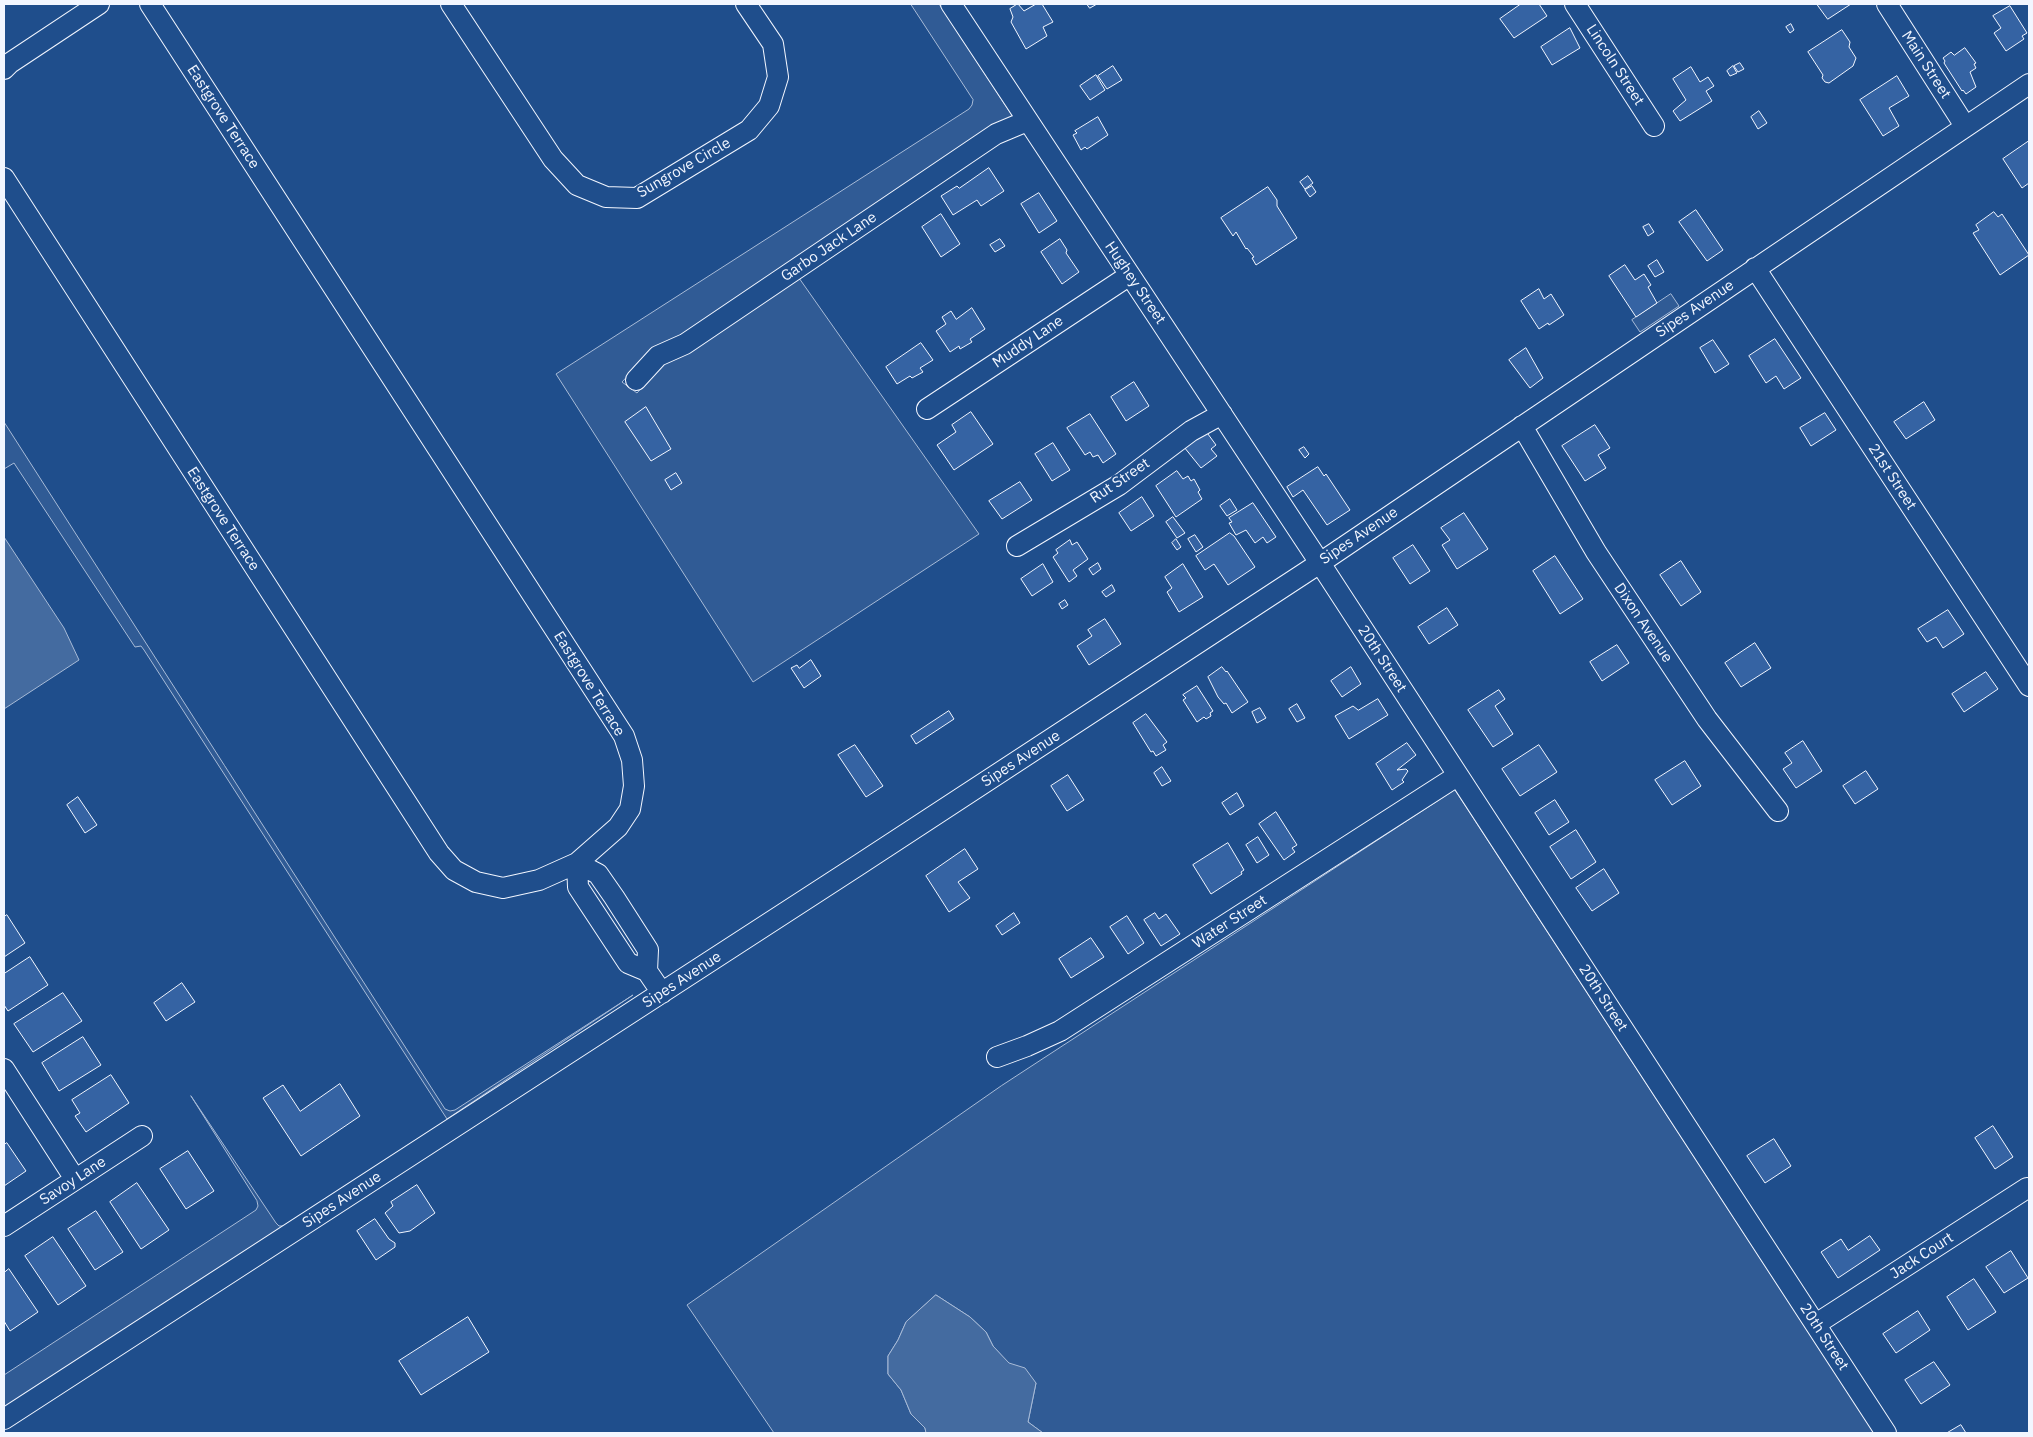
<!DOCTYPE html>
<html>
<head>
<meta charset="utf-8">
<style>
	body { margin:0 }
	#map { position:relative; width:2033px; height:1437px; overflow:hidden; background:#1f4e8c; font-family:"IBM Plex Sans",sans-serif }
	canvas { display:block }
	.frame { position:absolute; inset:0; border:5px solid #f2f6ff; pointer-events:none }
</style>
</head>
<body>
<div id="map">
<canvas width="2033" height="1437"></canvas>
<div class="frame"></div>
</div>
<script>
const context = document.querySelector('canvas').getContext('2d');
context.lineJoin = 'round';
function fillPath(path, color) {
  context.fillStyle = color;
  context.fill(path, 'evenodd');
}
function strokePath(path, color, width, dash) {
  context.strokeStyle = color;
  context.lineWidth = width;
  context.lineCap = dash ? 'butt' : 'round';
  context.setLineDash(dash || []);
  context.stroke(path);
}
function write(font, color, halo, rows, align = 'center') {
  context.font = font + ' "IBM Plex Sans",sans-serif';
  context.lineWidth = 4;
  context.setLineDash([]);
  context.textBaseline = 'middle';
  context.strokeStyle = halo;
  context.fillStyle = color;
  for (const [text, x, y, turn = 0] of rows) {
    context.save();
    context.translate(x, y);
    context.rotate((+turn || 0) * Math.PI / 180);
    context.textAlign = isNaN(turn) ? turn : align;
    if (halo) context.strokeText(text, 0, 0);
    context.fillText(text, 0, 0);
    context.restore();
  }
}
const built = new Path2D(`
	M 911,4 L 939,4 L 1013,117 L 681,336 L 651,351 L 622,382 L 637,393 L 663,364 L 799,278 L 979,534 L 753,682 L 556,374 L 969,109 L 972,105 L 973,100 Z
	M 1671,294 L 1679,306 L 1640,332 L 1632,320 Z
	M 4,422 L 445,1109 L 450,1111 L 455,1110 L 633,995 L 447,1119 L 144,650 L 141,646 L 135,647 L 14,463 L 4,469 Z
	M 1455,790 L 1874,1433 L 1043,1433 L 1028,1422 L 1036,1383 L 1009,1364 L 993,1346 L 986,1332 L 970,1317 L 936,1295 L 906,1322 L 898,1340 L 888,1356 L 888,1374 L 901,1390 L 911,1414 L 925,1428 L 926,1433 L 774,1433 L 687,1305 L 1001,1086 Z
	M 191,1096 L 276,1223 L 279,1226 L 285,1226 L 4,1409 L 4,1375 L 256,1210 L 258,1206 L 257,1201 Z`);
fillPath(built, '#305b95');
strokePath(built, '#a8bbd7', 1);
const water = new Path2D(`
	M 4,537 L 64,628 L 79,660 L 4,709 Z
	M 936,1295 L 970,1317 L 986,1332 L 993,1346 L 1009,1363 L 1025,1368 L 1036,1383 L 1028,1422 L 1043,1433 L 926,1433 L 925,1428 L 911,1414 L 901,1390 L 888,1374 L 888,1356 L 898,1340 L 906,1322 Z`);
fillPath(water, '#446ba0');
strokePath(water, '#a8bbd7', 1);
const building = new Path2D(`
	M 1018,4 L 1024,11 L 1036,4 L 1042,4 L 1053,22 L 1043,27 L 1047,36 L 1026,49 L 1011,22 L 1013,17 L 1010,9 Z
	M 1087,4 L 1097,4 L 1090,8 Z
	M 1521,4 L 1539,4 L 1547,16 L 1514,38 L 1500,19 Z
	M 1817,4 L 1851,4 L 1828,19 Z
	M 2010,6 L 2027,33 L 2022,36 L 2024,39 L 2006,51 L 1994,33 L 2001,28 L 1993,16 Z
	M 1791,24 L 1794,30 L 1790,33 L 1786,27 Z
	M 1570,28 L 1580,48 L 1552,65 L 1541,47 Z
	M 1842,30 L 1850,42 L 1849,47 L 1856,58 L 1853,66 L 1829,83 L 1825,82 L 1822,78 L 1823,75 L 1808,52 Z
	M 1965,48 L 1976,63 L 1974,64 L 1976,68 L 1970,72 L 1976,87 L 1966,94 L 1963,90 L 1962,91 L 1944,63 L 1945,61 L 1943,58 L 1951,52 L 1954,55 Z
	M 1740,63 L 1744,69 L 1738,72 L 1734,66 Z
	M 1113,66 L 1122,80 L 1107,89 L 1098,76 Z
	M 1733,66 L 1737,73 L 1730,76 L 1727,71 Z
	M 1691,67 L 1700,82 L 1708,77 L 1714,86 L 1706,91 L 1712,101 L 1680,121 L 1673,111 L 1686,100 L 1673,79 Z
	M 1096,75 L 1105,90 L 1090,100 L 1080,86 Z
	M 1897,76 L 1909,96 L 1889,108 L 1899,126 L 1883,136 L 1860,100 Z
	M 1759,111 L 1767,123 L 1758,129 L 1751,117 Z
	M 1098,117 L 1108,135 L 1087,149 L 1085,147 L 1081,150 L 1073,135 L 1077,133 L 1075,131 Z
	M 2029,141 L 2029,183 L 2022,188 L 2003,159 Z
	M 989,168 L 1004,191 L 981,206 L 977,200 L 953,215 L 941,196 L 957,186 L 959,188 Z
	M 1308,176 L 1313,183 L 1305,189 L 1300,182 Z
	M 1312,186 L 1316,192 L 1310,197 L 1305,190 Z
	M 1268,187 L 1277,200 L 1277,206 L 1297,238 L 1256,265 L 1252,258 L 1254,257 L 1247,248 L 1246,249 L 1236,232 L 1233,236 L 1221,218 Z
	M 1039,193 L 1057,221 L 1039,233 L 1021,204 Z
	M 1696,210 L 1723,250 L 1707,261 L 1679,222 Z
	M 1994,212 L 1998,217 L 2002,214 L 2029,255 L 2000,275 L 1973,233 L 1979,230 L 1976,225 Z
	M 941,214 L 960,244 L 941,257 L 922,227 Z
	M 1649,224 L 1654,232 L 1648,236 L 1643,227 Z
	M 1000,239 L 1005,246 L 995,252 L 990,245 Z
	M 1060,239 L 1067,250 L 1066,253 L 1079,272 L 1062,284 L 1041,252 Z
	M 1657,260 L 1664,272 L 1655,277 L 1648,266 Z
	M 1625,265 L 1635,280 L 1644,274 L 1651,285 L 1648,287 L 1657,303 L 1636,317 L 1609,276 Z
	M 1539,289 L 1544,299 L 1551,294 L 1564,315 L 1549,325 L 1548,323 L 1539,329 L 1521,301 Z
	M 972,308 L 985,329 L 970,339 L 972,342 L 960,349 L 959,346 L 950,352 L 936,331 L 946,324 L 942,317 L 951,311 L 956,319 Z
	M 1775,339 L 1801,378 L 1784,389 L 1776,376 L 1766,383 L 1749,356 Z
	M 1713,340 L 1729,364 L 1715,373 L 1700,348 Z
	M 921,343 L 933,360 L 920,368 L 923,372 L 912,378 L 910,376 L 897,384 L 886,367 Z
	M 1526,348 L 1543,378 L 1530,388 L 1509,360 Z
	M 1134,382 L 1149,406 L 1126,421 L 1111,397 Z
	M 1924,402 L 1935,420 L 1906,439 L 1894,422 Z
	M 646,407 L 671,449 L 651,461 L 625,422 Z
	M 971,412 L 993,444 L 954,470 L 937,445 L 956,432 L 952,425 Z
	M 1825,413 L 1836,430 L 1811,446 L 1800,428 Z
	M 1090,414 L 1116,454 L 1103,463 L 1098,455 L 1093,457 L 1090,452 L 1085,455 L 1067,428 Z
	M 1595,425 L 1610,448 L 1598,455 L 1606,468 L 1585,481 L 1562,446 Z
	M 1205,430 L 1216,445 L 1211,449 L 1217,456 L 1201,468 L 1184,447 Z
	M 1053,443 L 1070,470 L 1052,481 L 1035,454 Z
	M 1304,447 L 1309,454 L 1305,458 L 1299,450 Z
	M 1318,467 L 1324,476 L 1326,474 L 1350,510 L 1327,525 L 1303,490 L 1293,497 L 1287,487 Z
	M 1177,471 L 1183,479 L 1188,476 L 1191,481 L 1194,479 L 1200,490 L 1198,492 L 1202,499 L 1176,517 L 1156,486 Z
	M 676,473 L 682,483 L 671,490 L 665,480 Z
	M 1020,482 L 1032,500 L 1002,519 L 989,501 Z
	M 1142,497 L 1154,516 L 1131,531 L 1119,513 Z
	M 1230,499 L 1237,510 L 1227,516 L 1220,506 Z
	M 1253,503 L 1276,537 L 1267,543 L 1263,537 L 1255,543 L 1246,530 L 1236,535 L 1229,523 L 1232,522 L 1229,518 Z
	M 1464,513 L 1488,549 L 1457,569 L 1442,545 L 1450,540 L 1441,528 Z
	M 1173,517 L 1185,533 L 1177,538 L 1166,522 Z
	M 1230,533 L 1234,536 L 1255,567 L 1228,585 L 1214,564 L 1205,570 L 1196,556 Z
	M 1195,535 L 1203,547 L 1196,552 L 1188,539 Z
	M 1176,539 L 1181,547 L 1177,550 L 1172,543 Z
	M 1070,540 L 1072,545 L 1077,542 L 1088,559 L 1073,570 L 1077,576 L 1069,582 L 1053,557 L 1058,553 L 1056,550 Z
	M 1413,545 L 1430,571 L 1410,584 L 1393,558 Z
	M 1555,556 L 1583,599 L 1560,614 L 1533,571 Z
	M 1681,561 L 1701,592 L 1681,606 L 1660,575 Z
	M 1098,563 L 1101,569 L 1093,575 L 1089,569 Z
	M 1043,564 L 1053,582 L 1032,596 L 1021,579 Z
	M 1183,564 L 1203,597 L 1179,612 L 1167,592 L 1172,588 L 1165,577 Z
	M 1112,585 L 1115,591 L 1106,597 L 1102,592 Z
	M 1065,600 L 1068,605 L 1062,609 L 1059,604 Z
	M 1447,608 L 1458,625 L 1429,644 L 1418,627 Z
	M 1948,610 L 1964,634 L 1943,648 L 1936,637 L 1927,642 L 1918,629 Z
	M 1105,619 L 1121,644 L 1089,665 L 1077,646 L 1092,636 L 1088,630 Z
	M 1755,643 L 1771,668 L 1741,687 L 1725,663 Z
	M 1617,645 L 1629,663 L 1602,681 L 1590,662 Z
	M 811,660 L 821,676 L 804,688 L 791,668 L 797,665 L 799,668 Z
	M 1222,667 L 1226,672 L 1227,671 L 1248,702 L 1232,713 L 1226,703 L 1224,704 L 1218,697 L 1208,677 Z
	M 1351,667 L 1361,684 L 1342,697 L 1331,681 Z
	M 1986,672 L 1998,689 L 1964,712 L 1952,694 Z
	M 1197,686 L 1213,711 L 1210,713 L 1211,716 L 1206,719 L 1204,717 L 1197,722 L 1183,700 L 1186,698 L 1183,695 Z
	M 1499,690 L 1505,699 L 1495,706 L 1513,734 L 1493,747 L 1468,710 Z
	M 1378,699 L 1388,715 L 1349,739 L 1335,716 L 1353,706 L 1358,710 Z
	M 1297,704 L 1305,718 L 1297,722 L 1289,709 Z
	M 1260,708 L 1266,718 L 1257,723 L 1252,712 Z
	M 949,711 L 954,719 L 916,744 L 911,736 Z
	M 1146,714 L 1167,742 L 1163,745 L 1166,750 L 1156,756 L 1153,751 L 1151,752 L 1133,723 Z
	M 1803,741 L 1822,771 L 1796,788 L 1783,769 L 1792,763 L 1785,753 Z
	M 1407,743 L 1416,755 L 1397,770 L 1406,769 L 1408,771 L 1402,780 L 1404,782 L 1392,790 L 1376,764 Z
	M 855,745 L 883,786 L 866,797 L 838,755 Z
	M 1539,745 L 1557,772 L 1520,796 L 1502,769 Z
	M 1685,761 L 1701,786 L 1672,805 L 1655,780 Z
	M 1162,767 L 1171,781 L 1162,786 L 1154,773 Z
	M 1866,771 L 1878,789 L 1855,804 L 1843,786 Z
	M 1068,775 L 1084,800 L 1067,811 L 1051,786 Z
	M 1237,793 L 1244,806 L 1230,815 L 1222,803 Z
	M 78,797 L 97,825 L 85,833 L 67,805 Z
	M 1555,800 L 1569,822 L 1549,835 L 1535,813 Z
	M 1276,812 L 1297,845 L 1292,848 L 1295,852 L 1284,860 L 1259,824 Z
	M 1576,830 L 1596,862 L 1571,879 L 1550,847 Z
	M 1258,837 L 1269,855 L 1257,863 L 1246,845 Z
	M 1228,843 L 1244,870 L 1241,872 L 1242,874 L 1211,894 L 1193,865 Z
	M 965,849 L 978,869 L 958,882 L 970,898 L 949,912 L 926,876 Z
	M 1604,869 L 1619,893 L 1592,911 L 1576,888 Z
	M 1014,913 L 1020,923 L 1002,935 L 996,926 Z
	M 1155,913 L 1159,919 L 1166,914 L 1180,934 L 1161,946 L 1144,920 Z
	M 7,915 L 25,943 L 4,957 L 4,917 Z
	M 1127,916 L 1144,943 L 1128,954 L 1110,927 Z
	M 1091,938 L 1104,957 L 1071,978 L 1059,959 Z
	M 30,957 L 48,985 L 8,1011 L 4,1005 L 4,974 Z
	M 182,983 L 195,1002 L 166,1021 L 154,1003 Z
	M 63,993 L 82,1021 L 33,1052 L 14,1024 Z
	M 83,1037 L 101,1065 L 59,1091 L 42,1063 Z
	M 111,1075 L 129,1103 L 86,1132 L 75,1116 L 80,1113 L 72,1100 Z
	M 340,1084 L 360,1116 L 301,1156 L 263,1098 L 283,1085 L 300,1111 Z
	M 1993,1126 L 2013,1157 L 1995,1169 L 1975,1138 Z
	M 1774,1139 L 1791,1166 L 1765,1183 L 1747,1156 Z
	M 7,1143 L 26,1171 L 4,1186 L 4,1145 Z
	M 188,1151 L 214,1191 L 186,1209 L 160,1169 Z
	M 137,1183 L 169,1230 L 141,1249 L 110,1202 Z
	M 417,1185 L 435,1213 L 410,1231 L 399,1233 L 385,1213 L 393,1206 L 391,1202 Z
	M 96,1211 L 123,1252 L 95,1270 L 68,1229 Z
	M 375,1219 L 389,1239 L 395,1243 L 395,1247 L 376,1260 L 357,1231 Z
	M 1870,1236 L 1880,1250 L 1838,1278 L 1821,1252 L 1841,1239 L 1848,1250 Z
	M 53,1237 L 86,1286 L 58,1305 L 25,1256 Z
	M 2011,1251 L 2028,1278 L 2004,1293 L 1986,1267 Z
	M 9,1269 L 38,1312 L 10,1331 L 4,1321 L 4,1273 Z
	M 1974,1279 L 1996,1312 L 1968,1330 L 1947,1297 Z
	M 1918,1311 L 1930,1330 L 1896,1353 L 1883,1334 Z
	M 468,1317 L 489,1352 L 421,1395 L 399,1361 Z
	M 1934,1362 L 1950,1385 L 1921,1404 L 1905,1380 Z
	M 1961,1425 L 1966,1433 L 1947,1433 Z`);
fillPath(building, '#3563a3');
strokePath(building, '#f2f6ff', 1);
const minor = new Path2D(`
	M 451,4 L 553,159 L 577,185 L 606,197 L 637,198 L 749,130 L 769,106 L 778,77 L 773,44 L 746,4
	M 951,4 L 1320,563 L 1886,1433
	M 1575,4 L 1654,126
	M 1887,4 L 1965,126
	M 4,69 L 10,63 L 99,4
	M 4,178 L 439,853 L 454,870 L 476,882 L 503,888 L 539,880 L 577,863 L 618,827 L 630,809 L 634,786 L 632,760 L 624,736 L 150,4
	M 1755,268 L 2029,686
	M 636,380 L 658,356 L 685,344 L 996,134 L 1027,121
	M 927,409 L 1130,275
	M 1522,426 L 1596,552 L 1707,719 L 1778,811
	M 1017,546 L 1119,485 L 1191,431 L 1222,414
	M 577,863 L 598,874 L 614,897 L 648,950 L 647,971 L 662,993
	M 577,863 L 578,887 L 628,963 L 647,971
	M 997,1057 L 1027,1046 L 1060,1031 L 1457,776
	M 4,1069 L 75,1179
	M 4,1226 L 142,1136
	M 1816,1324 L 2027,1188
	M 4,1419 L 857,866 L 1320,563 L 2029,84`);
strokePath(minor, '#f2f6ff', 22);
strokePath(minor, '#1f4e8c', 20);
write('15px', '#f2f6ff', '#1f4e8c', [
	["Lincoln Street",1615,65,57],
	["Main Street",1926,65,57],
	["Eastgrove Terrace",223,117,57],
	["Sungrove Circle",684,168,-30],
	["Garbo Jack Lane",829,247,-34],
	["Hughey Street",1135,283,56],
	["Sipes Avenue",1695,309,-34],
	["Muddy Lane",1028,342,-34],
	["21st Street",1892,477,57],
	["Rut Street",1120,481,-34],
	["Eastgrove Terrace",223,519,57],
	["Sipes Avenue",1359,536,-34],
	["Dixon Avenue",1643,623,56],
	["20th Street",1382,659,57],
	["Eastgrove Terrace",589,684,58],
	["Sipes Avenue",1021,759,-33],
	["Water Street",1230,922,-33],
	["Sipes Avenue",682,980,-33],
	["20th Street",1603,998,57],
	["Savoy Lane",73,1181,-33],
	["Sipes Avenue",342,1200,-33],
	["Jack Court",1922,1256,-33],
	["20th Street",1824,1337,57]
]);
</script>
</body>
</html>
